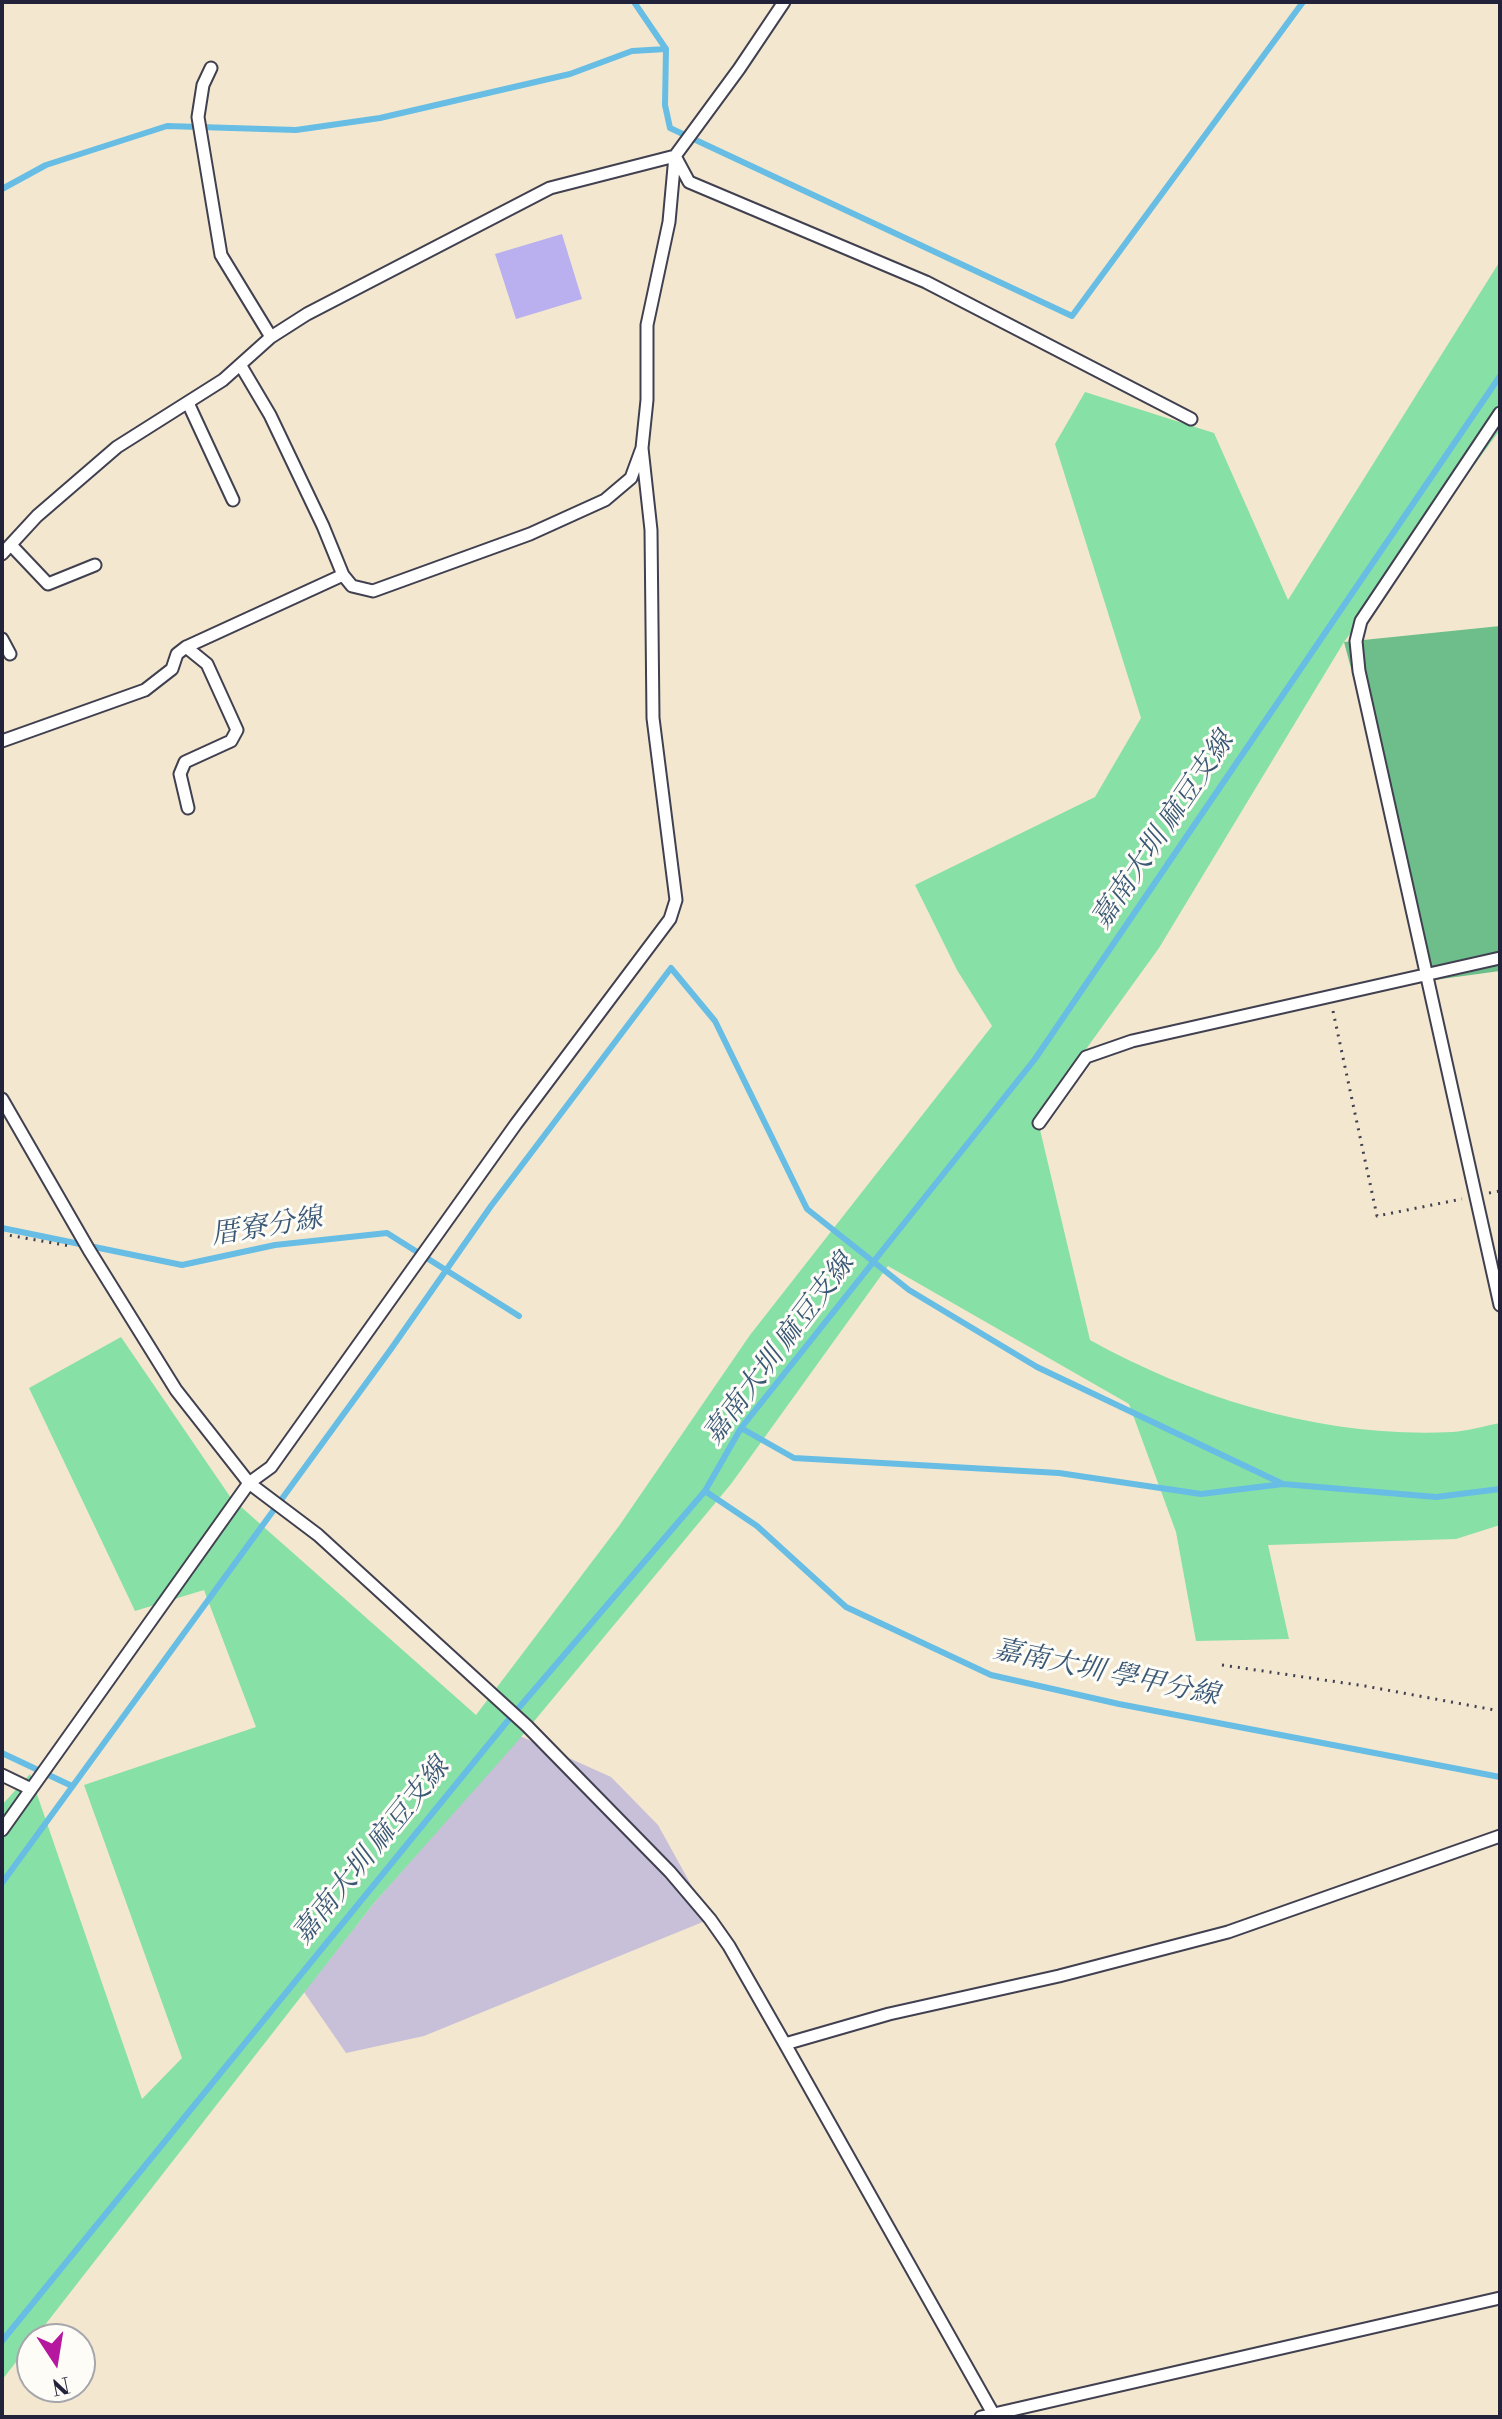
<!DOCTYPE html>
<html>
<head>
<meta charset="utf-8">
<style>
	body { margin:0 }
	#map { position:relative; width:1502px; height:2419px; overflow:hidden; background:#f3e8cf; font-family:"Libre Bodoni",serif }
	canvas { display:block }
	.frame { position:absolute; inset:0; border:4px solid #22223b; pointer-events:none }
	.north { position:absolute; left:16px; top:2323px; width:80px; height:80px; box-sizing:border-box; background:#fdfcf7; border:2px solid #a5a5ac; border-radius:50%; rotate:168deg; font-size:22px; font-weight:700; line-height:32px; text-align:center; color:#22223b }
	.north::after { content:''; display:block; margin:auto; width:28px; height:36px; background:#b5179e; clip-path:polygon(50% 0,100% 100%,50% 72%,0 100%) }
</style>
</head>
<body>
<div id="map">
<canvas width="1502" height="2419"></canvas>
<div class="frame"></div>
<div class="north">N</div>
</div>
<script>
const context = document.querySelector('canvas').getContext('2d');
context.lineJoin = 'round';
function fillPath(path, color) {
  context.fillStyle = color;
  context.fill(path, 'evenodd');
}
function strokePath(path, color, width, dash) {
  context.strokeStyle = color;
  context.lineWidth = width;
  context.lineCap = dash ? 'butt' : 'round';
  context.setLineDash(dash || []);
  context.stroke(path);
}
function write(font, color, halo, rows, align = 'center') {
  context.font = font + ' "Libre Bodoni","Noto Serif TC",serif';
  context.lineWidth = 6;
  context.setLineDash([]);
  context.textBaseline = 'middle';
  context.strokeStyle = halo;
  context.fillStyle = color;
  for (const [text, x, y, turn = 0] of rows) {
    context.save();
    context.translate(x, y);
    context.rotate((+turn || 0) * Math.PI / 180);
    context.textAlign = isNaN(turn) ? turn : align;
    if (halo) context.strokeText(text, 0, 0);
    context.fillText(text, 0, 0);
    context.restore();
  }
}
fillPath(new Path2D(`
	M 520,1736 L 611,1777 L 658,1825 L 710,1919 L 424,2036 L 346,2053 L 304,1992 L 374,1903 Z`), '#c8bfd8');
fillPath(new Path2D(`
	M 1500,261 L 1500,430 L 1344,642 L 1159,948 L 1037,1117 L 1090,1340 C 1200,1401 1326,1438 1452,1432 C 1468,1431 1484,1426 1500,1423 L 1500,1525 L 1456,1539 L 1268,1545 L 1289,1639 L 1196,1641 L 1176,1532 L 1129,1404 L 888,1266 L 731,1484 L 516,1743 L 374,1903 L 2,2380 L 2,1805 L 30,1774 L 142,2099 L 182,2058 L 84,1785 L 256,1727 L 204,1590 L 135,1611 L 29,1388 L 121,1337 L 231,1498 L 476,1715 L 619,1526 L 750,1335 L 992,1026 L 957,970 L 915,885 L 1095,797 L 1141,718 L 1055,444 L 1085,392 L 1214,433 L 1288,600 Z`), '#87e0a6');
fillPath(new Path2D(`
	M 1500,626 L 1500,971 L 1434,980 L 1344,642 Z`), '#6dbe8b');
strokePath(new Path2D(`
	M 634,2 L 666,49 L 665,105 L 670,128 L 1072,316 L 1303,2
	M 2,189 L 46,165 L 167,126 L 296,130 L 380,118 L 570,74 L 632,51 L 666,49
	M 2,1228 L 182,1265 L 275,1245 L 387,1233 L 519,1316
	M 741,1428 L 794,1458 L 1059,1473 L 1201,1494 L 1283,1484 L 1436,1497 L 1500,1489
	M 705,1491 L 757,1526 L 846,1607 L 991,1675 L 1119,1704 L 1500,1777
	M 2,1753 L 72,1786
	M 2,1883 L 391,1349 L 491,1206 L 671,968 L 715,1021 L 807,1209 L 909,1290 L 1037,1367 L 1283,1484
	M 2,2341 L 510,1718 L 705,1491 L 741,1428 L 1035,1059 L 1500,376`), '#67bde4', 6);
fillPath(new Path2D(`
	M 562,234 L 582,299 L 516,319 L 495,254 Z`), '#bab0ef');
const service = new Path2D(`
	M 211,68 L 203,85 L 198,117 L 221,255 L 271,337
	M 241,366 L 270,415 L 323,526 L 343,575 L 352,586 L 373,591 L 530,534 L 605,500 L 631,478 L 642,448 L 647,400 L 647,325 L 669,222 L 675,156 L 739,69 L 784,2
	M 188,403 L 233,500
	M 1500,413 L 1361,621 L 1356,641 L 1359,671 L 1500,1305
	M 11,545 L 48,584 L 95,565
	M 2,554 L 37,516 L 117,447 L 223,380 L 271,337 L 307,314 L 550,188 L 675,156 L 689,182 L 926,282 L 1191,419
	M 2,639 L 10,654
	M 186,647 L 343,575
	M 2,741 L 145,690 L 172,669 L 177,654 L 186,647 L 207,664 L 237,730 L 231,741 L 185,762 L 180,774 L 188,808
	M 2,1099 L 89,1250 L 176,1390 L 249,1483 L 318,1535 L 527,1726 L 670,1872 L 710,1919 L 729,1946 L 785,2044 L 995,2417
	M 1039,1123 L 1086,1057 L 1132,1041 L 1500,958
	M 2,1775 L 31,1789
	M 2,1830 L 249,1483 L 271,1467 L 516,1124 L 670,919 L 676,900 L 653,718 L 651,530 L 642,448
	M 785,2044 L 889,2014 L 1059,1976 L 1228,1932 L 1500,1836
	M 981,2417 L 1500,2298`);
strokePath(service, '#414051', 15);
strokePath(new Path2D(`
	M 1333,1011 L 1377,1216 L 1462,1199
	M 1489,1193 L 1500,1191
	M 2,1234 L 70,1246
	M 1222,1665 L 1365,1686 L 1500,1711`), '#414051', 3, [2, 6]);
strokePath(service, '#fff', 11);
write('italic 28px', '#3a5876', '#fdfcf7', [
	["嘉南大圳 麻豆支線",1164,831,-56],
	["厝寮分線",267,1228,-9],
	["嘉南大圳 麻豆支線",780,1350,-53],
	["嘉南大圳 學甲分線",1106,1674,12],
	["嘉南大圳 麻豆支線",372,1852,-51]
]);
</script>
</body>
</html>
